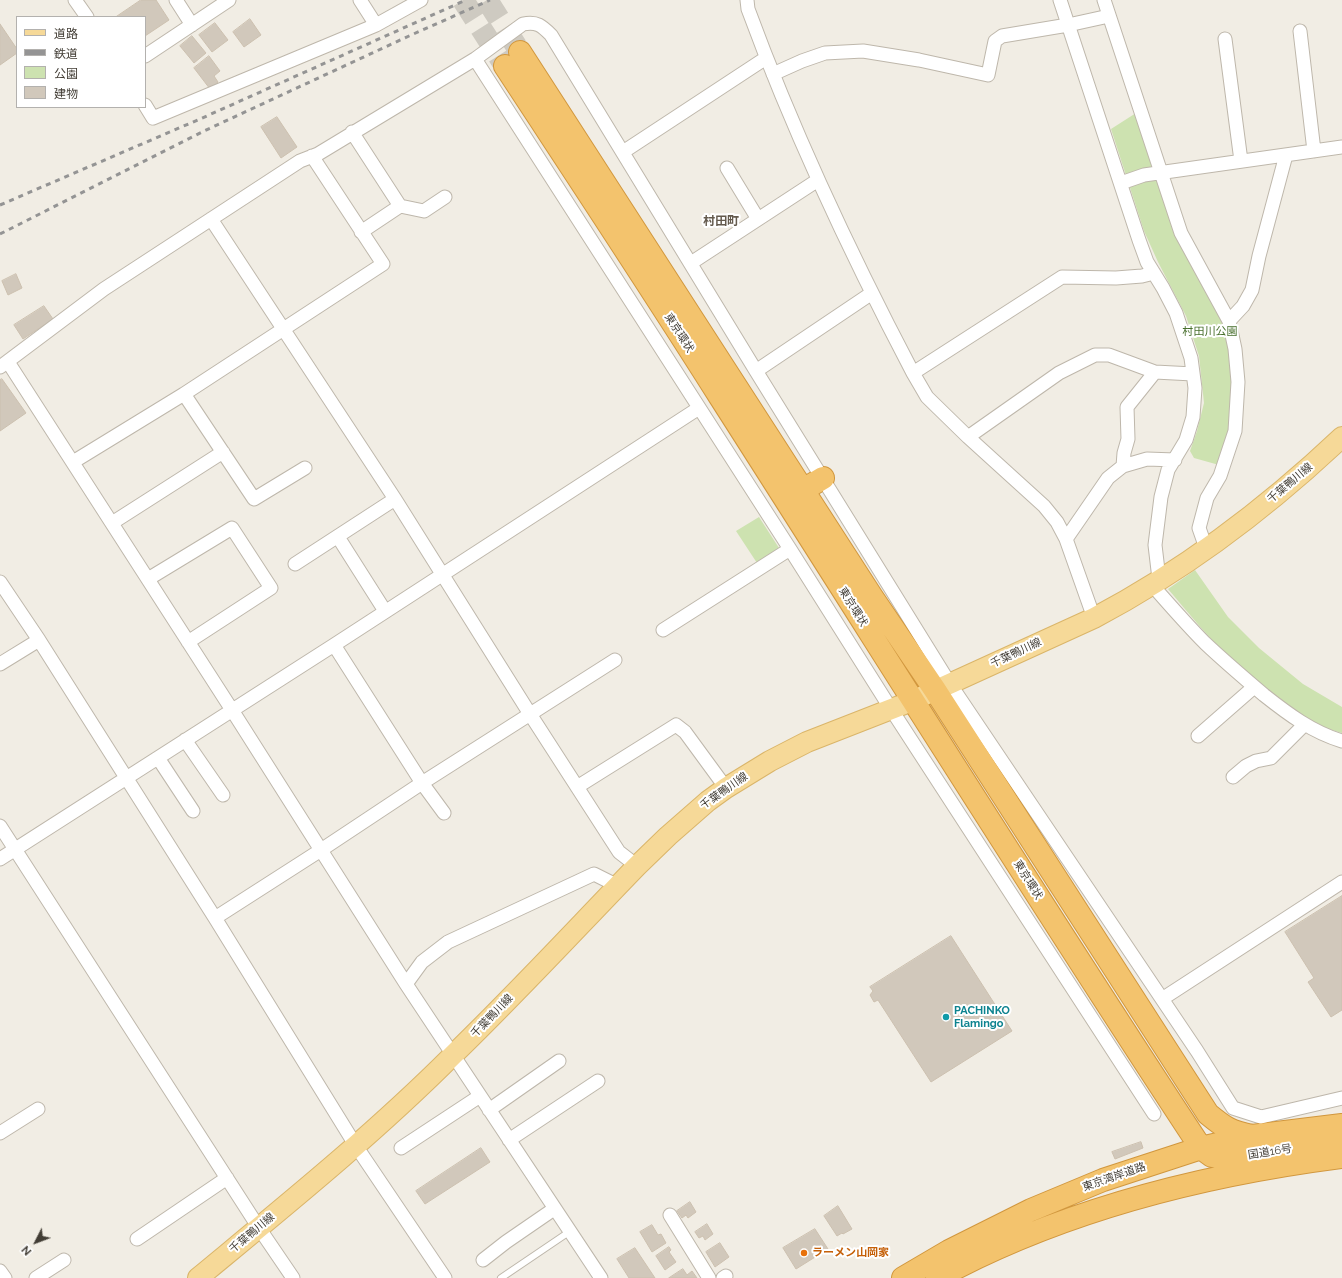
<!DOCTYPE html>
<html>
<head>
<meta charset="utf-8">
<style>
	body { margin:0 }
	#map { position:relative; width:1342px; height:1278px; overflow:hidden; background:#f1ede4; font-family:Raleway,"Noto Sans JP",sans-serif }
	canvas { display:block }
	.legend { position:absolute; left:16px; top:16px; width:130px; height:92px; box-sizing:border-box; background:#fff; border:1px solid #b3b1ae; margin:0; padding:5px 7px; list-style:none; font-size:12px; color:#423d35 }
	.legend li { display:flex; align-items:center; gap:8px; height:20px }
	.legend b { width:20px; border:1px solid #b3b1ae }
	.north { position:absolute; left:16px; top:1222px; width:40px; height:40px; -webkit-text-stroke:3px #fff; paint-order:stroke; rotate:228deg; font-size:11px; font-weight:700; line-height:16px; text-align:center; color:#423d35 }
	.north::after { content:''; display:block; margin:auto; width:14px; height:18px; background:#423d35; clip-path:polygon(50% 0,100% 100%,50% 72%,0 100%) }
</style>
</head>
<body>
<div id="map">
<canvas width="1342" height="1278"></canvas>
<ul class="legend">
<li><b style="height:5px;background:#f6d998"></b>道路</li>
<li><b style="height:5px;background:#949494"></b>鉄道</li>
<li><b style="height:11px;background:#cde2b0"></b>公園</li>
<li><b style="height:11px;background:#d1c8bb"></b>建物</li>
</ul>
<div class="north">N</div>
</div>
<script>
const context = document.querySelector('canvas').getContext('2d');
context.lineJoin = 'round';
function fillPath(path, color) {
  context.fillStyle = color;
  context.fill(path, 'evenodd');
}
function strokePath(path, color, width, dash) {
  context.strokeStyle = color;
  context.lineWidth = width;
  context.lineCap = dash ? 'butt' : 'round';
  context.setLineDash(dash || []);
  context.stroke(path);
}
function write(font, color, halo, rows, align = 'center') {
  context.font = font + ' Raleway,"Noto Sans JP",sans-serif';
  context.lineWidth = 4;
  context.setLineDash([]);
  context.textBaseline = 'middle';
  context.strokeStyle = halo;
  context.fillStyle = color;
  for (const [text, x, y, turn = 0] of rows) {
    context.save();
    context.translate(x, y);
    context.rotate((+turn || 0) * Math.PI / 180);
    context.textAlign = isNaN(turn) ? turn : align;
    if (halo) context.strokeText(text, 0, 0);
    context.fillText(text, 0, 0);
    context.restore();
  }
}
fillPath(new Path2D(`
	M 1136,113 L 1186,256 L 1206,283 L 1228,329 L 1234,371 L 1232,424 L 1219,465 L 1194,458 L 1190,451 L 1197,431 L 1204,403 L 1199,356 L 1186,316 L 1158,262 L 1144,231 L 1111,129 Z
	M 759,517 L 779,548 L 757,563 L 736,531 Z
	M 1195,570 L 1228,617 L 1259,648 L 1303,684 L 1342,707 L 1342,733 C 1333,730 1324,728 1316,724 C 1255,694 1211,640 1168,589 Z`), '#cde2b0');
const building = new Path2D(`
	M 141,0 L 156,0 L 169,20 L 145,36 L 145,17 L 116,17 Z
	M 250,19 L 261,35 L 244,47 L 233,32 Z
	M 215,23 L 228,40 L 212,52 L 199,35 Z
	M 0,24 L 17,49 L 17,53 L 0,65 Z
	M 192,36 L 206,53 L 194,63 L 180,46 Z
	M 209,56 L 220,71 L 214,76 L 218,82 L 210,89 L 194,68 Z
	M 277,117 L 297,147 L 281,158 L 261,127 Z
	M 16,274 L 22,288 L 8,295 L 2,281 Z
	M 44,306 L 53,319 L 23,339 L 14,325 Z
	M 2,379 L 26,413 L 0,431 L 0,380 Z
	M 1342,896 L 1342,1010 L 1331,1017 L 1308,982 L 1314,978 L 1285,932 Z
	M 951,936 L 1012,1031 L 931,1082 L 878,1000 L 874,1002 L 870,995 L 873,991 L 870,987 Z
	M 1141,1142 L 1143,1148 L 1115,1159 L 1112,1152 Z
	M 481,1148 L 490,1162 L 425,1204 L 416,1191 Z
	M 690,1202 L 696,1212 L 688,1218 L 686,1215 L 682,1218 L 677,1211 Z
	M 838,1206 L 852,1229 L 843,1234 L 842,1233 L 837,1236 L 824,1216 Z
	M 707,1224 L 713,1234 L 705,1240 L 703,1236 L 699,1238 L 695,1232 Z
	M 652,1225 L 658,1235 L 661,1234 L 666,1243 L 652,1252 L 640,1232 Z
	M 815,1229 L 828,1249 L 796,1269 L 783,1248 Z
	M 720,1243 L 729,1257 L 715,1267 L 706,1252 Z
	M 669,1247 L 671,1250 L 669,1252 L 676,1262 L 665,1270 L 656,1256 Z
	M 635,1248 L 655,1278 L 629,1278 L 617,1259 Z
	M 683,1269 L 687,1275 L 692,1271 L 697,1278 L 669,1278 Z`);
fillPath(building, '#d1c8bb');
strokePath(building, '#ccc0af', 1);
strokePath(new Path2D(`
	M 463,0 L 505,66
	M 487,0 L 520,52`), '#cecac1', 22, [22, 11]);
const lane = new Path2D(`
	M 501,1278 L 569,1232`);
const street = new Path2D(`
	M 75,0 L 87,17
	M 176,0 L 192,25
	M 360,0 L 376,25
	M 747,0 L 748,9 C 794,134 851,255 913,373 L 927,397 L 968,437 L 1044,506 L 1057,522 L 1066,539 L 1094,618
	M 1060,0 L 1139,240 L 1147,262 L 1163,288 L 1176,313 L 1191,358 L 1195,388 L 1193,417 L 1186,440 L 1168,470 L 1161,497 L 1155,545 L 1159,579
	M 1104,0 L 1181,233 L 1229,321 L 1235,349 L 1238,382 L 1235,431 L 1220,476 L 1207,498 L 1199,528 L 1206,548
	M 1300,31 L 1314,151
	M 1225,39 L 1241,161
	M 145,56 L 229,0
	M 475,59 L 790,549 L 891,709 L 1154,1114
	M 773,74 L 802,61 L 825,53 L 863,51 L 919,60 L 988,75 L 995,41 L 1002,36 L 1068,25 L 1109,16
	M 145,105 L 153,118 L 376,25 L 421,0
	M 352,132 L 400,206 L 424,211 L 445,197
	M 623,152 L 766,58
	M 727,168 L 758,219
	M 1121,183 L 1144,175 L 1342,147
	M 211,219 L 395,499 L 530,714 L 619,852 L 637,866
	M 361,232 L 400,206
	M 691,263 L 818,180
	M 1229,321 L 1243,306 L 1252,290 L 1259,256 L 1286,155
	M 8,362 L 232,710 L 406,984 L 601,1278
	M 0,367 L 104,289 L 300,161 L 318,154 L 475,59 L 523,24 C 537,21 542,26 551,35 L 756,371 L 950,684 L 1197,1051 L 1233,1108 L 1261,1117 L 1342,1098
	M 756,371 L 872,293
	M 913,373 L 1062,277 L 1116,278 L 1142,276 L 1154,273
	M 184,394 L 254,499 L 305,468
	M 968,437 L 1059,373 L 1095,355 L 1109,355 L 1155,372 L 1193,374
	M 73,462 L 184,394 L 383,264 L 312,156
	M 1123,466 L 1124,453 L 1128,439 L 1127,407 L 1155,372
	M 112,523 L 223,452
	M 338,537 L 385,611
	M 1066,539 L 1108,478 L 1123,466 L 1147,459 L 1175,460
	M 295,564 L 395,499
	M 148,579 L 232,528 L 271,588 L 188,642
	M 0,582 L 39,640 L 215,918 L 356,1146 L 445,1278
	M 1152,585 C 1169,604 1186,624 1205,643 C 1224,661 1244,678 1264,695 C 1288,714 1312,732 1342,741
	M 663,630 L 790,549
	M 334,645 L 422,783 L 444,813
	M 0,664 L 39,640
	M 1198,736 L 1254,687
	M 185,740 L 223,795
	M 158,758 L 193,811
	M 1233,777 L 1246,766 L 1256,761 L 1271,758 L 1304,725
	M 577,787 L 676,725 L 685,732 L 726,788
	M 0,826 L 259,1228 L 293,1278
	M 0,859 L 334,645 L 699,408
	M 215,918 L 321,850 L 422,783 L 615,660
	M 406,984 L 422,962 L 448,942 L 594,874 L 618,886
	M 1162,999 L 1342,882
	M 489,1110 L 559,1061
	M 0,1133 L 38,1109
	M 509,1140 L 598,1081
	M 401,1148 L 480,1096
	M 670,1215 L 709,1278
	M 137,1239 L 227,1178
	M 483,1260 L 506,1242 L 554,1209
	M 0,1271 L 5,1278
	M 36,1278 L 64,1260
	M 723,1278 L 726,1276`);
const primary = new Path2D(`
	M 198,1278 C 285,1206 373,1135 453,1055 C 516,994 576,929 637,866 L 668,836 L 708,801 L 726,788 L 770,761 L 807,742 L 912,701 L 1094,618 C 1185,570 1268,507 1342,437`);
const highway = new Path2D(`
	M 520,52 L 872,597 L 935,690 L 1208,1114 C 1225,1128 1231,1132 1252,1136
	M 505,66 C 577,176 650,286 720,397 C 880,647 1037,899 1201,1148 L 1212,1156 L 1224,1158 L 1342,1142
	M 803,490 L 823,478
	M 903,1278 L 949,1251 L 1031,1210 L 1103,1180 L 1201,1148 L 1252,1136 L 1342,1125
	M 937,1278 C 1062,1210 1202,1175 1342,1157`);
strokePath(lane, '#beb7ab', 8);
strokePath(street, '#beb7ab', 15);
strokePath(primary, '#dab569', 22);
strokePath(highway, '#d1973e', 24);
strokePath(lane, '#fff', 6);
strokePath(street, '#fff', 13);
strokePath(primary, '#f6d998', 20);
strokePath(highway, '#f3c36d', 22);
strokePath(new Path2D(`
	M 0,205 L 200,119 L 466,0
	M 0,234 L 204,131 L 409,36 L 490,0`), '#949494', 3, [5, 5]);
for (const [x, y, r, color] of [
	[946,1017,4,"#0f9aa8"],
	[804,1253,4,"#e8710a"]
]) {
  const dot = new Path2D();
  dot.arc(x, y, r, 0, 2 * Math.PI);
  context.fillStyle = color;
  context.fill(dot);
  strokePath(dot, '#fff', 1.5);
}
write('11px', '#486f2d', '#fff', [
	["村田川公園",1210,332]
]);
write('11px', '#423d35', '#fff', [
	["東京環状",679,333,57],
	["千葉鴨川線",1290,483,-40],
	["東京環状",853,607,58],
	["千葉鴨川線",1016,653,-25],
	["千葉鴨川線",724,791,-35],
	["東京環状",1028,880,58],
	["千葉鴨川線",492,1016,-46],
	["国道16号",1270,1152,-9],
	["東京湾岸道路",1114,1177,-19],
	["千葉鴨川線",252,1233,-40]
]);
write('bold 11px', '#0d838f', '#fff', [
	["PACHINKO",954,1011],
	["Flamingo",954,1024]
], 'left');
write('bold 11px', '#c56008', '#fff', [
	["ラーメン山岡家",812,1253]
], 'left');
write('bold 12px', '#645a4d', '#fff', [
	["村田町",721,221]
]);
</script>
</body>
</html>
